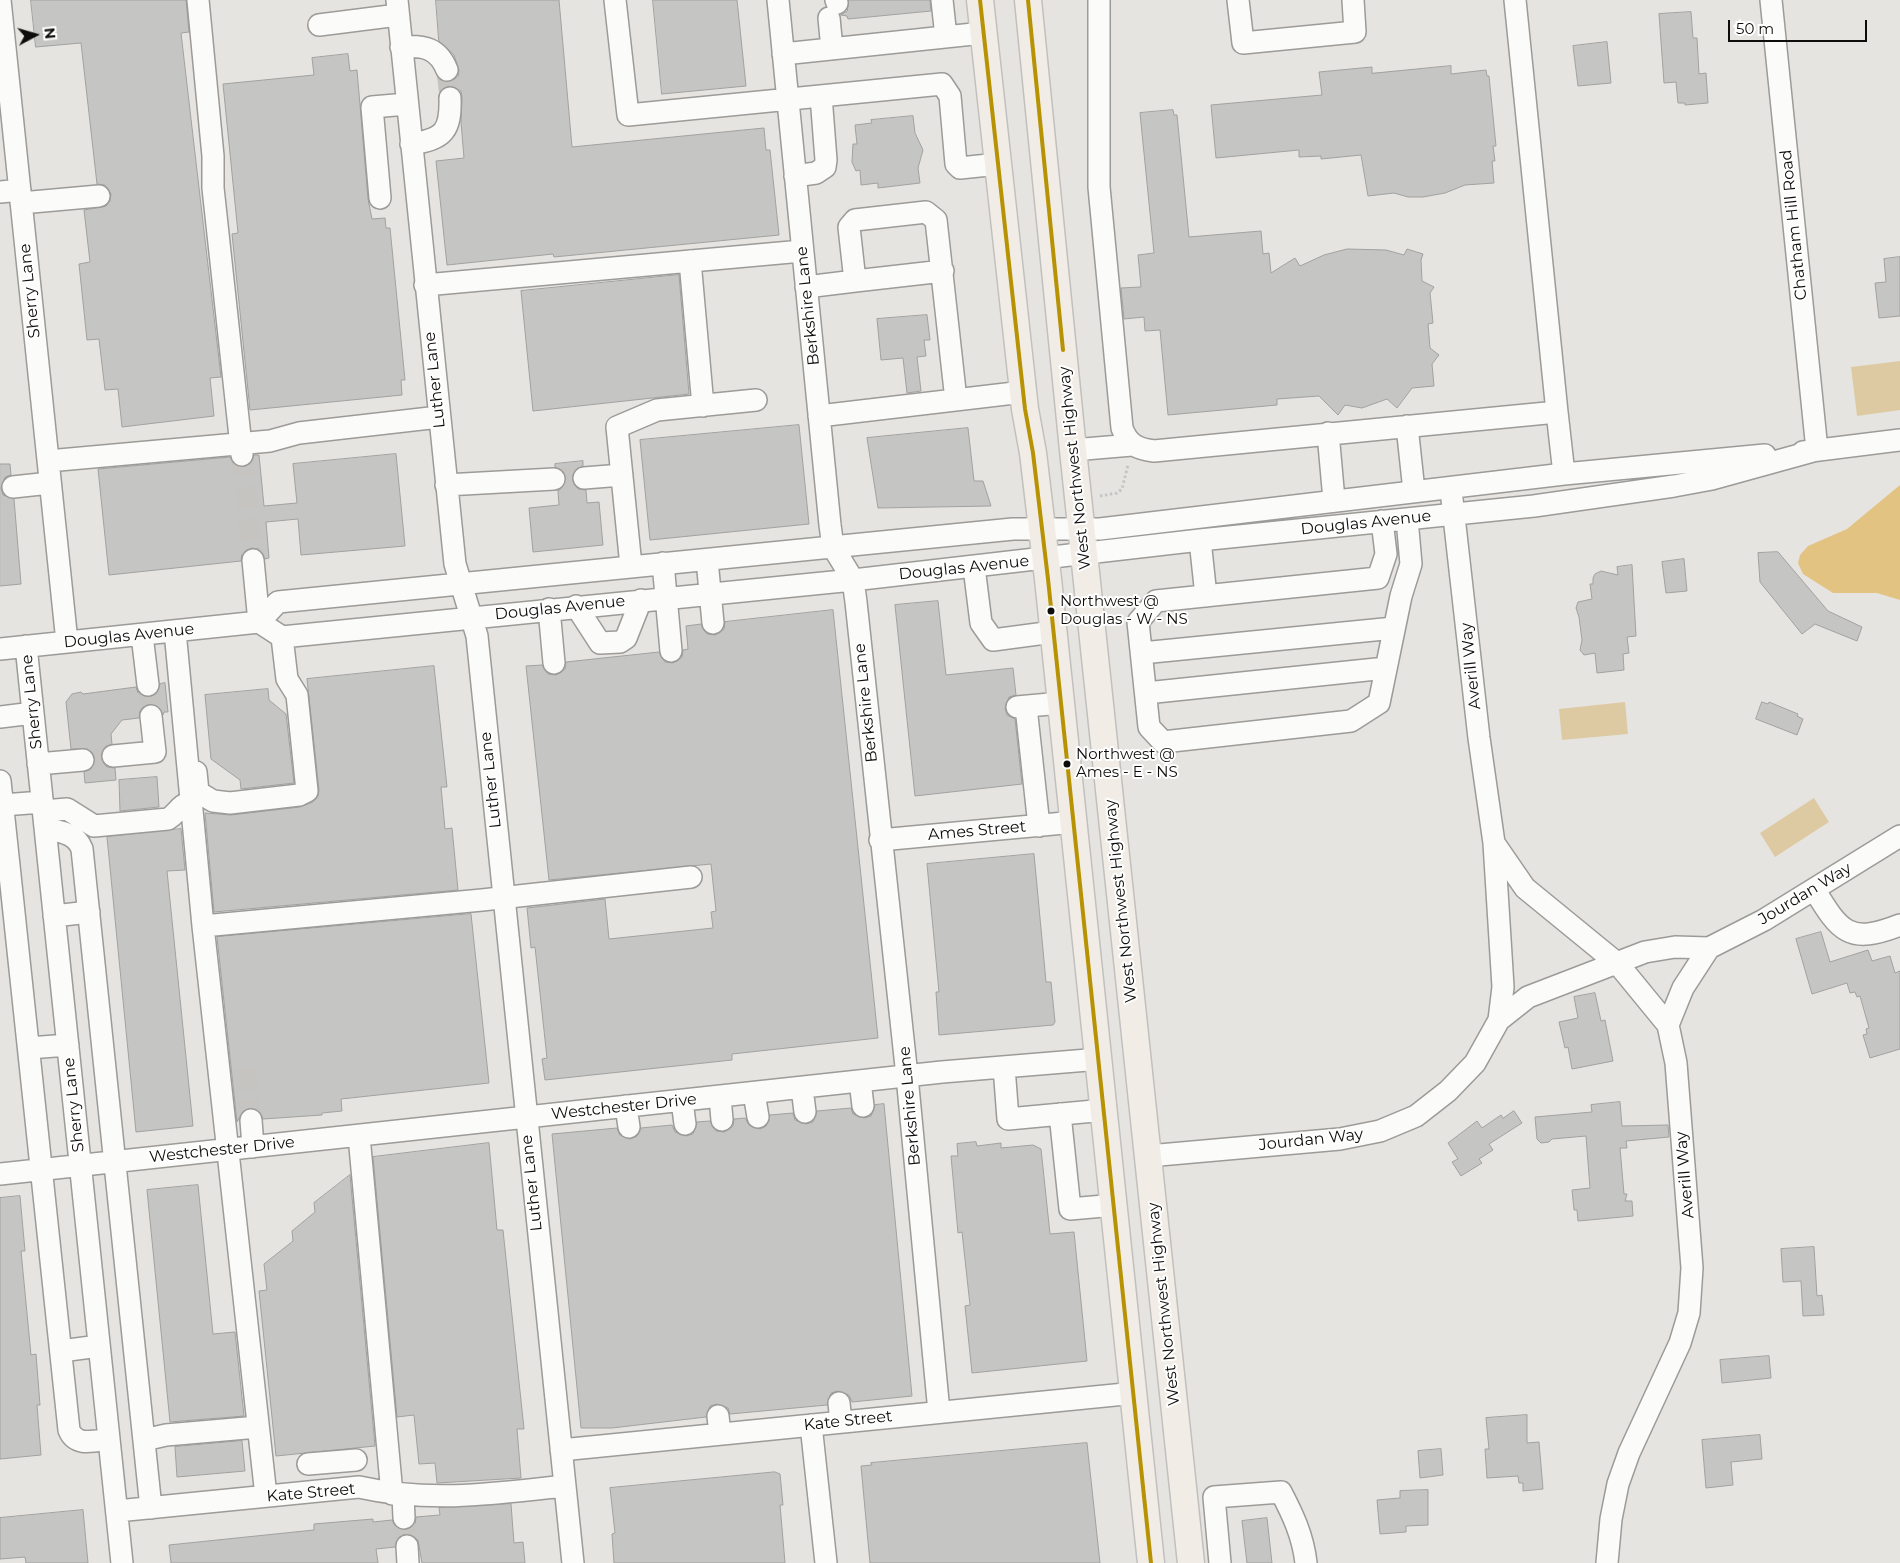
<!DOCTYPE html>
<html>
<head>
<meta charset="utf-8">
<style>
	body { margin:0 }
	#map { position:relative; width:1900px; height:1563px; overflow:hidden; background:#e6e4e0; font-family:Montserrat,sans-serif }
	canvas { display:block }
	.north { position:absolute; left:10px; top:10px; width:50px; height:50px; -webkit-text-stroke:4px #fff; paint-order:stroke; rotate:84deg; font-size:14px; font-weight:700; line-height:20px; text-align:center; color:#0e0d0b }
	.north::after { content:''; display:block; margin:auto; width:18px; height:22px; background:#0e0d0b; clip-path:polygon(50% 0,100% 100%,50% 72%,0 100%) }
	.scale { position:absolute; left:1728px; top:20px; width:139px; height:22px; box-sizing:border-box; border:2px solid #0e0d0b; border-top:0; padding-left:6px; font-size:15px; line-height:18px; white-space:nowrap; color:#0e0d0b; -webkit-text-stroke:4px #fff; paint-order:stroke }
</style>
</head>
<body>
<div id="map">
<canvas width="1900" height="1563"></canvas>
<div class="north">N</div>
<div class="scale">50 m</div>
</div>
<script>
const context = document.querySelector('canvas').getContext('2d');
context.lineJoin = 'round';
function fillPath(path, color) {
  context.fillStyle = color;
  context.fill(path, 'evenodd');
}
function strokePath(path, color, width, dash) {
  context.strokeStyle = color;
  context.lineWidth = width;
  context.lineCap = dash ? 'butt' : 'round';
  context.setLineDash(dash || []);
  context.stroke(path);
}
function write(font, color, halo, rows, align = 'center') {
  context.font = font + ' Montserrat,sans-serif';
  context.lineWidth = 4;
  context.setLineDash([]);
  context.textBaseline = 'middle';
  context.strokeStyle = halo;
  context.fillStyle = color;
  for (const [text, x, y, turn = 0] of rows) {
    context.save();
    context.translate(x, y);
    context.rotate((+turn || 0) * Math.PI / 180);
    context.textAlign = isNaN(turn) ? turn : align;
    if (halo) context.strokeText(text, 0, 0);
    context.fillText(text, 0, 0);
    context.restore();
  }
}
fillPath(new Path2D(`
	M 1900,361 L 1900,410 L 1857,416 L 1851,367 Z
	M 1625,702 L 1628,734 L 1562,740 L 1559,709 Z
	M 1814,798 L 1829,822 L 1775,857 L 1760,833 Z`), '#ddcaa3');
fillPath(new Path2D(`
	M 1900,485 L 1900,600 L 1877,593 L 1833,593 L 1803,574 L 1798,563 L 1800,555 L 1808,546 L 1847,529 Z`), '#e2c382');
const building = new Path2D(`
	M 31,0 L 186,0 L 189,32 L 181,33 L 221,377 L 210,378 L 214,416 L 122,427 L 118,389 L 105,390 L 99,339 L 87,340 L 79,264 L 90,262 L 84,210 L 106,206 L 110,201 L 111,194 L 105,185 L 97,184 L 81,43 L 36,47 Z
	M 436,0 L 559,0 L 572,147 L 764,128 L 766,150 L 770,150 L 779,235 L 554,257 L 553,254 L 447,265 L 436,161 L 464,158 L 461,122 L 462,98 L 461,91 L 456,87 L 450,86 L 440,91 L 439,80 L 446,82 L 452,81 L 458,77 L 459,70 L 454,55 L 439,41 Z
	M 653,0 L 737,0 L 746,86 L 662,94 Z
	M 849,0 L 930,0 L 931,11 L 848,19 L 847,16 L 841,15 L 847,11 Z
	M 1691,12 L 1693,38 L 1697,38 L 1699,74 L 1706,73 L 1708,103 L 1685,105 L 1685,103 L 1678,103 L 1676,82 L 1664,83 L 1659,14 Z
	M 1607,42 L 1611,83 L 1578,86 L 1573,46 Z
	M 348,54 L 350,71 L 357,70 L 368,199 L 372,219 L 385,218 L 386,228 L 390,228 L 405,380 L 401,380 L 402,395 L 250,410 L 232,234 L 238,233 L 223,84 L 314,75 L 312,58 Z
	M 1451,66 L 1451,74 L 1486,70 L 1487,76 L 1489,76 L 1496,146 L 1493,146 L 1495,161 L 1492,161 L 1494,183 L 1465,185 L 1445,193 L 1423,197 L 1408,197 L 1394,193 L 1368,196 L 1361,155 L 1321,159 L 1321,156 L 1299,157 L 1299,150 L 1216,158 L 1211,105 L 1322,95 L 1319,72 L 1372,67 L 1372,73 Z
	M 1173,110 L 1174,115 L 1177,115 L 1189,237 L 1261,231 L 1263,254 L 1269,253 L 1271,273 L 1295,258 L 1300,266 L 1324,255 L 1347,249 L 1386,250 L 1404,255 L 1407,249 L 1423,254 L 1421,260 L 1422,281 L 1434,287 L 1430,293 L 1433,323 L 1428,324 L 1430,348 L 1439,355 L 1432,364 L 1434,386 L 1412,388 L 1397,408 L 1387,399 L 1362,408 L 1345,405 L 1338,415 L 1319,396 L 1277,399 L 1277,405 L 1168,415 L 1160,330 L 1145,331 L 1144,317 L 1124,319 L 1121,288 L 1141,287 L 1138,255 L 1154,253 L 1140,113 Z
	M 913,116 L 915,133 L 923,150 L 918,168 L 920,183 L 878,188 L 878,183 L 861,185 L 860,170 L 856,171 L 852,162 L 853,144 L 857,144 L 855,125 L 872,123 L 871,120 Z
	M 1900,257 L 1900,316 L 1879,318 L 1875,283 L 1886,282 L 1884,259 Z
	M 679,275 L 689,394 L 533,411 L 521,291 Z
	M 927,315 L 930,340 L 924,340 L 926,356 L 917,357 L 921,391 L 907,393 L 903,358 L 881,360 L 877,319 Z
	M 799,425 L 809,524 L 650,540 L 640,440 Z
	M 968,428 L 974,481 L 983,481 L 991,506 L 878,508 L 867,438 Z
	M 396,454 L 405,546 L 301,555 L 298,519 L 266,522 L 269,558 L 265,559 L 259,549 L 251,548 L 242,554 L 241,561 L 109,575 L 98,469 L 230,457 L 237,466 L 243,467 L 250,465 L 254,455 L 259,455 L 264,506 L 297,503 L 293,464 Z
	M 583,461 L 583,466 L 573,472 L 572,479 L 578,489 L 586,490 L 587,503 L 599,502 L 603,545 L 533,552 L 529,508 L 559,505 L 558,491 L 565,485 L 566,478 L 564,472 L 555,467 L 555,464 Z
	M 0,464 L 10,464 L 11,475 L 5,477 L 1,488 L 3,495 L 14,499 L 21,584 L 0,586 Z
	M 1778,552 L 1828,611 L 1862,627 L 1857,641 L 1815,624 L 1802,634 L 1760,582 L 1758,553 Z
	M 1684,559 L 1687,591 L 1666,593 L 1662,562 Z
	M 1632,565 L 1636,636 L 1627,637 L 1629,653 L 1623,654 L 1624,670 L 1597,673 L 1595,653 L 1584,655 L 1580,650 L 1582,640 L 1579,617 L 1576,608 L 1578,602 L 1592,599 L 1590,584 L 1593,584 L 1593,578 L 1595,574 L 1601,571 L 1618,575 L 1617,567 Z
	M 938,601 L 946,675 L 1013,668 L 1016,695 L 1009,697 L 1005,708 L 1007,715 L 1015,719 L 1022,784 L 915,796 L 895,605 Z
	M 833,610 L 878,1038 L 732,1054 L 732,1060 L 545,1080 L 542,1059 L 547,1058 L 535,947 L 531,948 L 527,908 L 605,899 L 609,939 L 713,928 L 711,912 L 716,911 L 711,864 L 549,880 L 526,666 L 542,665 L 548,674 L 556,675 L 565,669 L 566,662 L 659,652 L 665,662 L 673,663 L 682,657 L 683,650 L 688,649 L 686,626 L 701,624 L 707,634 L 715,635 L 724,629 L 725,622 Z
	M 434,666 L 447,787 L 441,787 L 445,829 L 452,828 L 458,890 L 214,912 L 205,813 L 231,815 L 300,807 L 313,802 L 318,796 L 319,790 L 307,679 Z
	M 165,683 L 168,712 L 164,712 L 163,715 L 156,705 L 144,706 L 140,711 L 139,718 L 122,720 L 111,734 L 112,744 L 102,750 L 103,763 L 107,767 L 115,768 L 116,780 L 85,783 L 84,772 L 94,766 L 95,758 L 88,749 L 71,749 L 66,702 L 72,694 L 81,692 L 83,694 L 136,687 L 138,693 L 149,697 L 156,695 L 160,684 Z
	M 268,689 L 269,700 L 286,714 L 294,783 L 241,789 L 240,780 L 211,759 L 205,695 Z
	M 1762,702 L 1768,704 L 1769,702 L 1798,714 L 1797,716 L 1803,719 L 1797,735 L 1756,719 Z
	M 157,777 L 159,807 L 120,811 L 119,780 Z
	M 181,829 L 185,870 L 167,871 L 193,1126 L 136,1132 L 107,837 Z
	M 1034,854 L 1046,982 L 1051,982 L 1055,1022 L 1053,1025 L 939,1035 L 936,992 L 939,992 L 927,864 Z
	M 471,914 L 489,1083 L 341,1099 L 342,1111 L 322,1113 L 322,1115 L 263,1119 L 257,1109 L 250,1108 L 244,1110 L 237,1122 L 217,937 Z
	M 1821,932 L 1830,962 L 1868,950 L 1872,961 L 1890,956 L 1895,973 L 1900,971 L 1900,1049 L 1870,1058 L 1863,1035 L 1867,1034 L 1866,1029 L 1869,1028 L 1860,996 L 1857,997 L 1855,992 L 1850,993 L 1847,983 L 1812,994 L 1796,939 Z
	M 1595,993 L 1601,1021 L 1605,1020 L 1613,1061 L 1572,1069 L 1568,1047 L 1565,1048 L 1559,1022 L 1578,1018 L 1574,997 Z
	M 1620,1102 L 1622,1126 L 1668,1125 L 1669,1137 L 1626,1141 L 1627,1148 L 1620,1148 L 1624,1194 L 1627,1194 L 1625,1201 L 1632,1201 L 1633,1216 L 1578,1221 L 1577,1210 L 1574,1210 L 1572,1190 L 1590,1188 L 1586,1136 L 1552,1139 L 1549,1142 L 1541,1143 L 1537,1139 L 1535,1117 L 1592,1112 L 1591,1105 Z
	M 884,1104 L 912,1396 L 852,1402 L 849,1395 L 838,1391 L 831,1393 L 827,1405 L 730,1414 L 728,1408 L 717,1404 L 710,1406 L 706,1417 L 612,1428 L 581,1428 L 552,1134 L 617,1128 L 620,1135 L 630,1139 L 637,1136 L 641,1128 L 672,1125 L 675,1132 L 686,1136 L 693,1134 L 697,1122 L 710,1121 L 716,1131 L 724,1132 L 733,1126 L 734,1119 L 745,1118 L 749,1125 L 760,1129 L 766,1126 L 770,1115 L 793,1113 L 795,1120 L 806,1124 L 813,1122 L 817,1111 L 851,1108 L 853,1114 L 864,1118 L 871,1116 L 875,1105 Z
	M 1514,1111 L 1522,1123 L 1489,1144 L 1493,1150 L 1479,1159 L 1482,1163 L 1461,1176 L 1452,1162 L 1458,1159 L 1448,1143 L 1477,1121 L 1482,1128 L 1501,1115 L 1503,1118 Z
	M 976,1142 L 977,1146 L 1001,1143 L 1001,1148 L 1033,1145 L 1041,1149 L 1050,1234 L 1074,1232 L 1087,1361 L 972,1373 L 965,1306 L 970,1305 L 962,1232 L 958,1233 L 951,1156 L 958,1156 L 957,1144 Z
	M 489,1143 L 497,1230 L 503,1230 L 524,1429 L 517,1429 L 521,1478 L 437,1483 L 435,1463 L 419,1464 L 414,1415 L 397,1417 L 373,1157 Z
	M 350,1175 L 375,1446 L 276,1456 L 259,1291 L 267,1290 L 264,1264 L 293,1241 L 292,1231 L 315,1212 L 314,1203 Z
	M 198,1185 L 213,1334 L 235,1332 L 244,1416 L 170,1422 L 147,1190 Z
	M 20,1196 L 25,1251 L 21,1251 L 31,1355 L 36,1354 L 40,1405 L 37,1405 L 41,1455 L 0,1459 L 0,1198 Z
	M 1814,1247 L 1817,1296 L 1822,1295 L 1824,1315 L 1803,1316 L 1801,1281 L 1783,1282 L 1781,1249 Z
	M 1769,1356 L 1771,1378 L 1722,1383 L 1720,1360 Z
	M 1527,1415 L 1527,1443 L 1539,1442 L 1543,1489 L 1523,1491 L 1523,1483 L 1519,1483 L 1518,1476 L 1487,1478 L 1485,1449 L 1489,1449 L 1486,1418 Z
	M 1760,1435 L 1762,1459 L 1731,1462 L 1733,1485 L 1706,1488 L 1702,1440 Z
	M 242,1441 L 245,1471 L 177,1477 L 175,1447 Z
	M 1087,1443 L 1100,1563 L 870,1563 L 861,1466 L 872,1465 L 871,1463 Z
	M 1441,1449 L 1443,1475 L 1420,1478 L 1418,1451 Z
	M 775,1472 L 780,1474 L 783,1505 L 780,1505 L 785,1563 L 614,1563 L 612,1534 L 615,1533 L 610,1488 Z
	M 1428,1490 L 1428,1525 L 1406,1526 L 1406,1532 L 1380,1534 L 1377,1500 L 1400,1498 L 1400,1491 Z
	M 511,1504 L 514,1543 L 523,1542 L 525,1563 L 422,1563 L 418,1540 L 407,1534 L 400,1536 L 395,1547 L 376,1549 L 378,1563 L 171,1563 L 169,1545 L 314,1530 L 314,1524 L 373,1519 L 373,1522 L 392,1520 L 398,1529 L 405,1530 L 415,1524 L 416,1517 L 440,1515 L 439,1508 Z
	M 83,1510 L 88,1563 L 26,1563 L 25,1557 L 0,1559 L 0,1518 Z
	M 1267,1518 L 1272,1563 L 1247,1563 L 1242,1521 Z`);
fillPath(building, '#c5c5c4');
strokePath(building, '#a1a1a0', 1);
strokePath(new Path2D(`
	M 447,70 L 450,98
	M 242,455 L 253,560
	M 554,479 L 584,478
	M 148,685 L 151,716
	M 83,760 L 113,756
	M 245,1069 L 251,1120
	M 404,1518 L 407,1546`), '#c6c4c0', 21, [21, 11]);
const minor = new Path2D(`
	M 0,0 L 67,642
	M 198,0 L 213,156 L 213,188 L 242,455
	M 397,0 L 455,564 L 477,636 L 573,1563
	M 615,0 L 628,115 L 942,84 L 950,96 L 956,164 L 960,168 L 998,164
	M 778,0 L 830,525 L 833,547 L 853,580 L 856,602 L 907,1076 L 939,1412
	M 836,0 L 837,3
	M 942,0 L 946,37
	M 1099,0 L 1099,187 L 1122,428 C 1128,445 1138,449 1154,451 L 1557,412 L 1515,0
	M 1238,0 L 1243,43 L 1355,32 L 1353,0
	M 1771,0 L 1817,450
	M 829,18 L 832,49
	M 319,25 L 398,15
	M 401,47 C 424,45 438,48 447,70
	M 783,54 L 983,33
	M 411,144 C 444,139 451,131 450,98
	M 795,176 L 816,173 L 825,167 L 826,160 L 821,96
	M 0,192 L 20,190
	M 380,198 L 372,107 L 407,104
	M 21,203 L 99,196
	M 690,261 L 703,406
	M 943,271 L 855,281 L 849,227 L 855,220 L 926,212 L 936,220 L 956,400
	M 425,285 L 802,251
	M 806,287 L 855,281
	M 1557,412 L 1564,474
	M 819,416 L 1023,392
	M 1407,426 L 1414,491
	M 1328,433 L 1334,500
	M 1073,450 L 1132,445
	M 1803,452 L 1900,440
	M 48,461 L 270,441 L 299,433 L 439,417
	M 584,478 L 622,475
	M 446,485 L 554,479
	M 13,487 L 50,483
	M 1452,499 L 1479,738 L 1494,843 L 1503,987 L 1499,1020
	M 1382,521 L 1386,554 L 1378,578 L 1156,601 L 1138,622 L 1149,727 L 1163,742 L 1351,721 L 1379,703 L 1401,596 L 1411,564 L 1407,519
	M 1200,540 L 1206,596
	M 253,560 L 259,622
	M 707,560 L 713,623
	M 663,563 L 671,651
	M 631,566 L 617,427 L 657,410 L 756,400
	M 974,567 L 981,623 L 993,640 L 1053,632
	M 576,606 L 600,643 L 620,642 L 626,638 L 641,600
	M 549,609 L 554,663
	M 259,622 L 278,602 L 1013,529 L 1100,529 L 1564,474 L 1765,455
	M 175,631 L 203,926 L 482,900 L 691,877
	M 142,635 L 148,685
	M 26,646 L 122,1563
	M 0,649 L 259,622 L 282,637 L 853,580 L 1200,540 L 1534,506 L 1674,486 L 1712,479 L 1817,450
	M 1142,653 L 1394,628
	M 1146,693 L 1386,668
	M 1017,707 L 1061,703
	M 1026,707 L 1039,826
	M 0,717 L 33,713
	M 113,756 L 155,752 L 151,716
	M 38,764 L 83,760
	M 196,772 L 198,792 L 213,801 L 230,803 L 299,795 L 307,791 L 297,695 L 287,679 L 282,637
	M 0,781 L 69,1430 C 76,1447 94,1441 109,1439
	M 3,805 L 42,802
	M 44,811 L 67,809 L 94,826 L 168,819 C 178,813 179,805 191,802
	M 45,828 C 61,832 76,833 82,849 L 151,1508
	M 880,840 L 1075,822
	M 1494,843 L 1525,888 L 1618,964 L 1668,1025 L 1676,1063 L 1692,1268 L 1689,1313 L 1680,1343 L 1629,1453 L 1618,1484 L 1611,1519 L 1607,1563
	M 1814,889 C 1840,932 1849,945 1900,925
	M 54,916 L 89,912
	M 203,926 L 266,1496
	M 1668,1025 L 1683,988 L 1709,948 L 1764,920 L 1900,836
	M 29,1048 L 68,1045
	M 1004,1067 L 1008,1119 L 1105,1110
	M 860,1081 L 863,1106
	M 802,1088 L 805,1112
	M 754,1093 L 758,1117
	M 720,1097 L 722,1120
	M 682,1101 L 685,1124
	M 626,1106 L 629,1127
	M 1060,1114 L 1070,1209 L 1115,1205
	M 251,1120 L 253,1147
	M 359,1136 L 392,1494
	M 1148,1156 L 1340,1139 L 1380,1131 L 1416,1116 L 1448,1091 L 1475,1063 L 1499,1020 L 1528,997 L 1645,952 L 1675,947 L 1709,948
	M 0,1174 L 942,1072 L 1100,1059
	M 61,1351 L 99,1346
	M 839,1403 L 841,1422
	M 718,1416 L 720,1434
	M 811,1425 L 826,1563
	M 144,1440 L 166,1435 L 258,1427
	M 561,1450 L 1135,1393
	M 308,1464 L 356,1460
	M 403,1495 L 404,1518
	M 117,1511 L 359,1487 C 430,1503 493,1494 564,1486
	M 407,1546 L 408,1563
	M 1220,1563 L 1214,1497 L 1281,1492 C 1293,1515 1303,1536 1306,1563`);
const major = new Path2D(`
	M 980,0 L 1025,409 L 1033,453 L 1048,579 L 1151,1563
	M 1028,0 L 1073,450 L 1191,1563`);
strokePath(minor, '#9c9b98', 24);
strokePath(major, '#c1c0be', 29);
strokePath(new Path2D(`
	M 1100,496 L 1117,493 L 1122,489 L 1128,465`), '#c5c5c4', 3, [2.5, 2.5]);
strokePath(minor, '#fbfbfa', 21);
strokePath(major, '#f1ede6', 26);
strokePath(new Path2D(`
	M 980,0 L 1025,409 L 1033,453 L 1048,579 L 1151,1563
	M 1028,0 L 1063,350`), '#b79303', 4);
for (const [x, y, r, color] of [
	[1051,611,4.5,"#0e0d0b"],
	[1067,764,4.5,"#0e0d0b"]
]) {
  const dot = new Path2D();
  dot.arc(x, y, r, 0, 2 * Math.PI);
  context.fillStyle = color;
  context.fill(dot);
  strokePath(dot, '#fff', 2);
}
write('15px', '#0e0d0b', '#fff', [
	["Northwest @",1060,602],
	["Douglas - W - NS",1060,620],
	["Northwest @",1076,755],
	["Ames - E - NS",1076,773]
], 'left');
write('16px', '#0e0d0b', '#fff', [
	["Chatham Hill Road",1794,225,-96],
	["Sherry Lane",30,291,-96],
	["Berkshire Lane",808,306,-96],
	["Luther Lane",435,380,-96],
	["West Northwest Highway",1075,468,-96],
	["Douglas Avenue",1366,523,-6],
	["Douglas Avenue",964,568,-6],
	["Douglas Avenue",560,608,-6],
	["Douglas Avenue",129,636,-6],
	["Averill Way",1471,666,-96],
	["Sherry Lane",32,702,-96],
	["Berkshire Lane",866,703,-96],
	["Luther Lane",491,780,-96],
	["Ames Street",977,831,-5],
	["Jourdan Way",1805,894,-31],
	["West Northwest Highway",1121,901,-96],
	["Sherry Lane",74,1105,-96],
	["Berkshire Lane",910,1106,-95],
	["Westchester Drive",624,1107,-6],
	["Jourdan Way",1311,1140,-6],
	["Westchester Drive",222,1150,-6],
	["Averill Way",1685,1175,-95],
	["Luther Lane",532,1183,-96],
	["West Northwest Highway",1164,1304,-96],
	["Kate Street",848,1421,-6],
	["Kate Street",311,1493,-5]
]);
</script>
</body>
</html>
